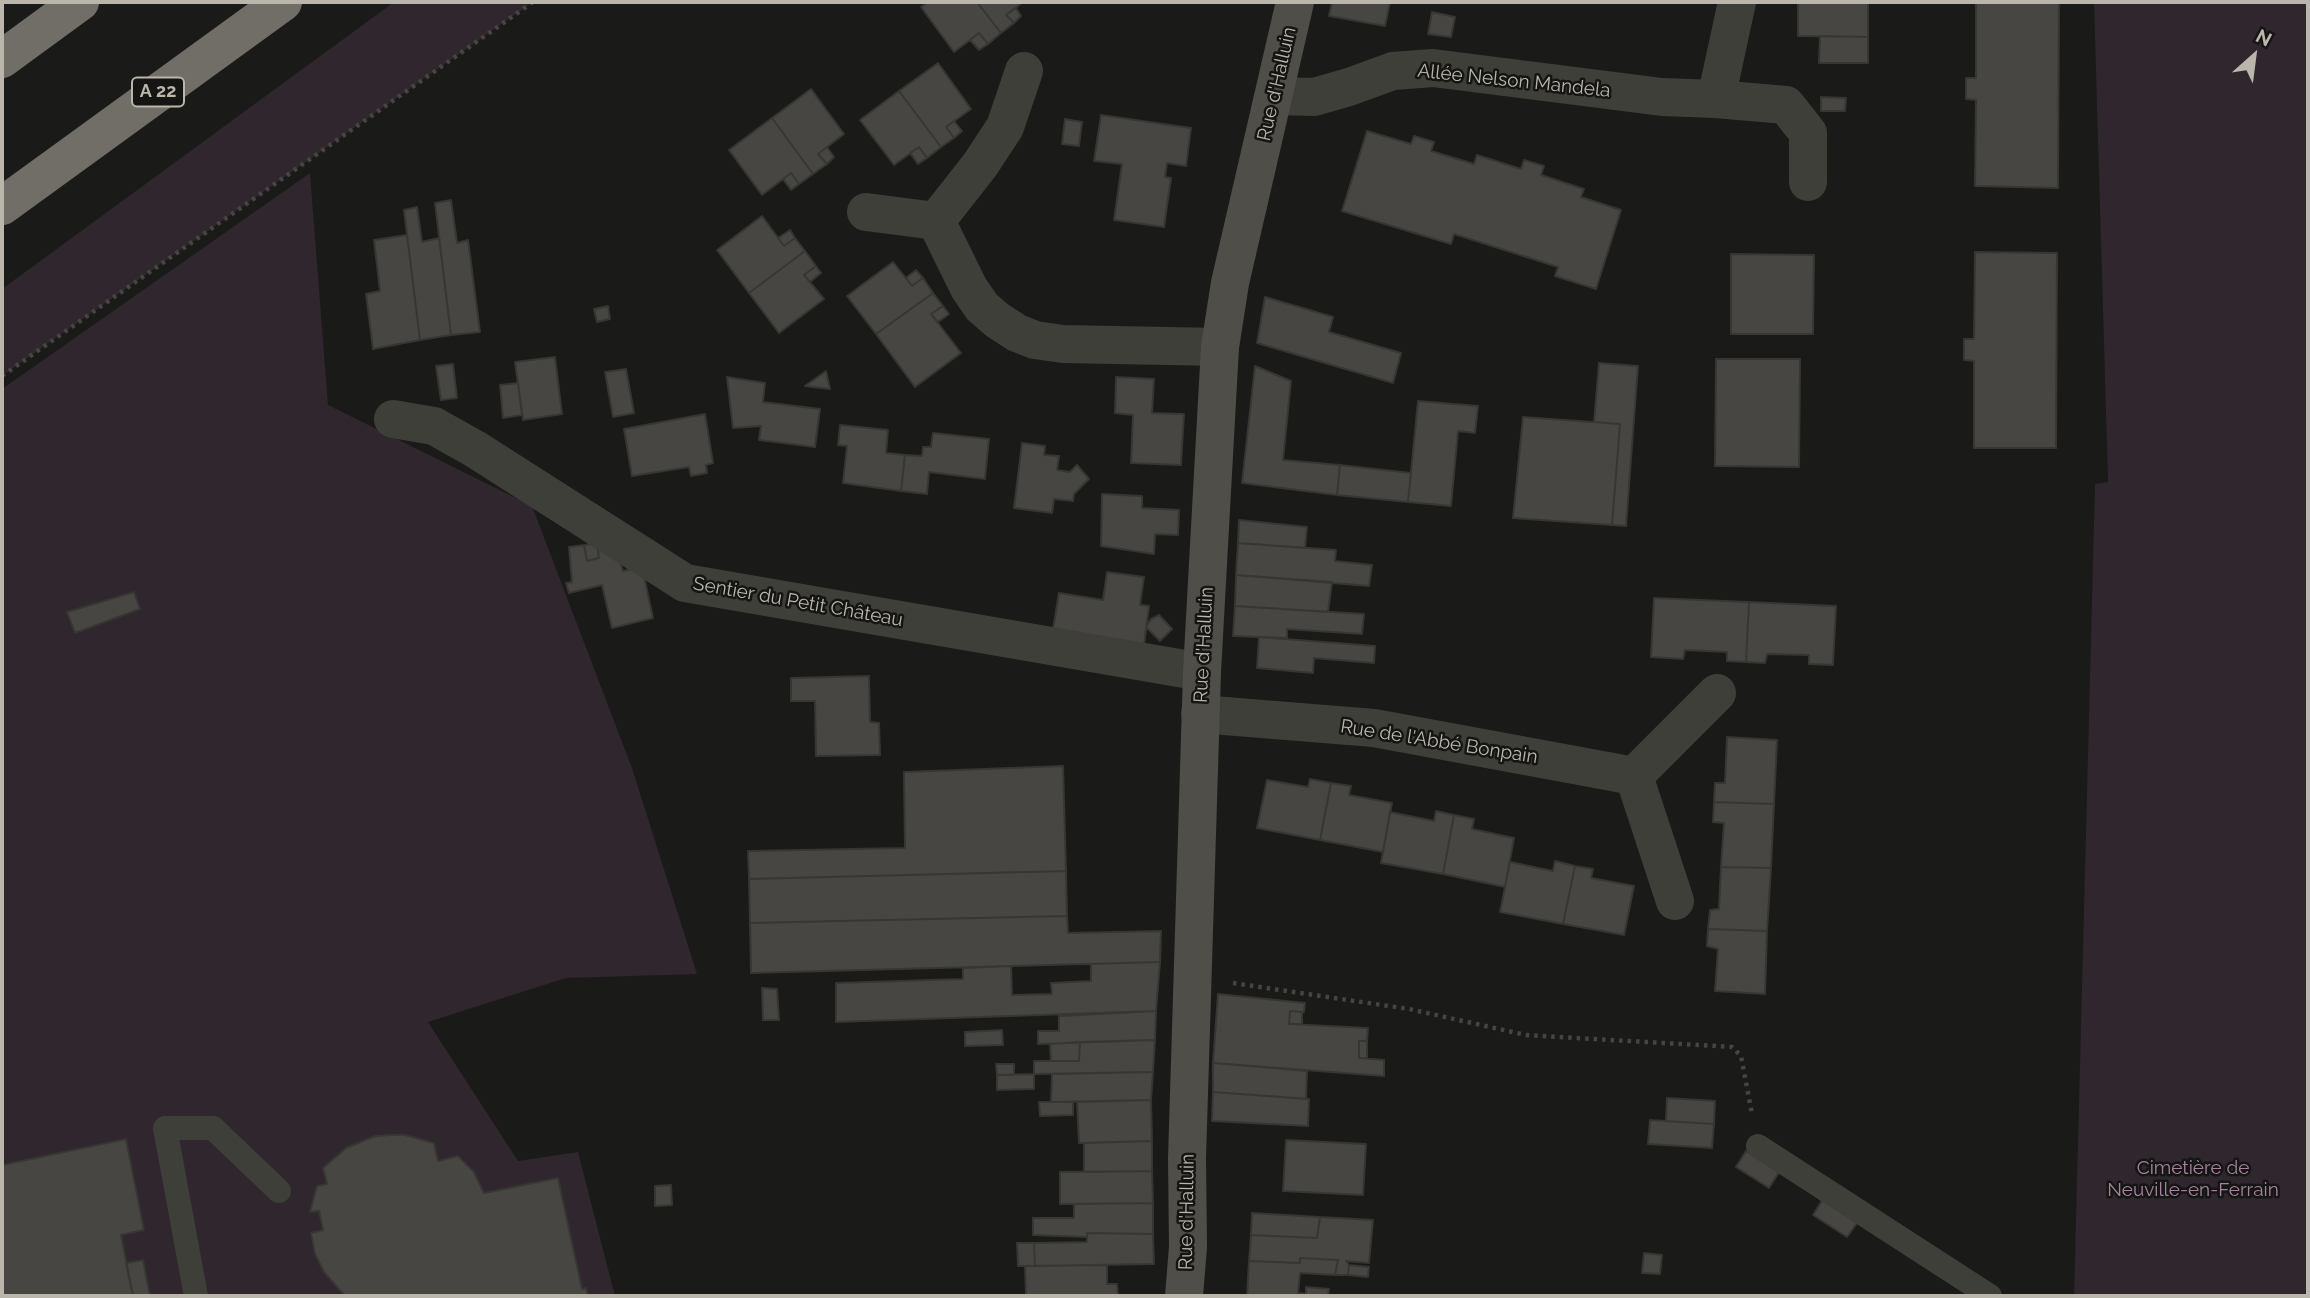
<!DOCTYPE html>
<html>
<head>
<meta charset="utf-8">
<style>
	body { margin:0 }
	#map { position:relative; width:2310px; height:1298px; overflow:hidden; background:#1a1a18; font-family:Raleway,sans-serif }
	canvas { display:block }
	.frame { position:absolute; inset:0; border:4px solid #bab6ab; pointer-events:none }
	.north { position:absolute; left:2219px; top:21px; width:70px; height:70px; -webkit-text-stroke:5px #151513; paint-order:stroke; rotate:28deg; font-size:19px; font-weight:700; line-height:28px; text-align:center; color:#bab6ab }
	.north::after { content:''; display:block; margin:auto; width:24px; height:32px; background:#bab6ab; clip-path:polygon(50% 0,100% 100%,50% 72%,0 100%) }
</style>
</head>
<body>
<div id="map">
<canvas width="2310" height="1298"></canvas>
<div class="frame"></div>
<div class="north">N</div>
</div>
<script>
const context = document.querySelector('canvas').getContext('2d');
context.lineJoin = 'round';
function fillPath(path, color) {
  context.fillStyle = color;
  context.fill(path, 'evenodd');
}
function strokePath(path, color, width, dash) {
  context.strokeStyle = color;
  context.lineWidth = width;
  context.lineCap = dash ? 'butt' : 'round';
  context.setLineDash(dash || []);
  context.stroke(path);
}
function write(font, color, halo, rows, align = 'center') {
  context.font = font + ' Raleway,sans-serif';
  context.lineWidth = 5;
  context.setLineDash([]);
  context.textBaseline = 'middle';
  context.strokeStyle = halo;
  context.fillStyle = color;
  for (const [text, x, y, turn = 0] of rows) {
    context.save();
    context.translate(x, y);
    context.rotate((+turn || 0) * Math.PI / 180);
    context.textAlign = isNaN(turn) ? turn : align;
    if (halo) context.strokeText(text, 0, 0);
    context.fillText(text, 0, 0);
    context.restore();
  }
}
fillPath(new Path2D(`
	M 394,2 L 533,2 L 2,376 L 2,289 Z
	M 2094,2 L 2308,2 L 2308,1296 L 2074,1296 L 2095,484 L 2108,482 Z
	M 310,173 L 328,405 L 532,506 L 632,768 L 697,974 L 566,978 L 428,1022 L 518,1161 L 578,1152 L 615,1296 L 2,1296 L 2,389 Z`), '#2f262e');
const building = new Path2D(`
	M 928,2 L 977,2 L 1001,33 L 988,44 L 979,33 L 954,52 L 921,7 Z
	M 977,2 L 1023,2 L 1006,15 L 1014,23 L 1001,33 Z
	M 1332,2 L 1390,2 L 1385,26 L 1329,16 Z
	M 1798,2 L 1868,2 L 1868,37 L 1798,36 Z
	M 1976,2 L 2059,2 L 2058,188 L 1975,186 L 1976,100 L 1966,99 L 1966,78 L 1976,78 Z
	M 1016,8 L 1021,16 L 1014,23 L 1006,15 Z
	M 1432,12 L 1455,17 L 1451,37 L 1428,34 Z
	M 979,33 L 988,44 L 979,50 L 970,40 Z
	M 1820,36 L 1868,37 L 1868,63 L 1819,63 Z
	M 938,63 L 971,109 L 946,127 L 954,138 L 941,147 L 899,91 Z
	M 811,89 L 844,134 L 818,154 L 827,164 L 813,174 L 772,118 Z
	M 899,91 L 941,147 L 927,158 L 919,147 L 894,165 L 860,120 Z
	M 1821,97 L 1846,98 L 1845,111 L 1821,111 Z
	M 1101,115 L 1191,128 L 1186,166 L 1167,163 L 1165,177 L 1171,178 L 1164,227 L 1114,220 L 1122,164 L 1094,161 Z
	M 772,118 L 813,174 L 799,184 L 791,173 L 762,195 L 729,150 Z
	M 1065,119 L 1082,122 L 1079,146 L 1062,144 Z
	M 954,121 L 962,131 L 954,138 L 946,127 Z
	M 1367,131 L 1411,144 L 1414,136 L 1434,142 L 1431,151 L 1474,164 L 1477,155 L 1521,169 L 1524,160 L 1544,166 L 1541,175 L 1584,189 L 1581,197 L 1621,210 L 1596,289 L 1555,276 L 1558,267 L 1454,234 L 1451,244 L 1342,211 Z
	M 827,147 L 834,157 L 827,164 L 818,154 Z
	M 919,147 L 927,158 L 918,164 L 910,153 Z
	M 791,173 L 799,184 L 791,190 L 783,179 Z
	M 451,200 L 457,243 L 468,240 L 480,332 L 451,335 L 435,203 Z
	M 417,207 L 422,242 L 439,238 L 451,335 L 420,340 L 404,210 Z
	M 762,216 L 784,246 L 795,238 L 805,251 L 749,293 L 717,250 Z
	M 790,230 L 795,238 L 784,246 L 778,238 Z
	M 407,235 L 420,340 L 373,349 L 366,294 L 380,291 L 374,240 Z
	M 805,251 L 816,266 L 804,275 L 824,299 L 779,333 L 749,293 Z
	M 1975,252 L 2057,253 L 2056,448 L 1974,448 L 1974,361 L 1964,360 L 1964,339 L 1974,339 Z
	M 1731,254 L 1814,255 L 1813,334 L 1731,334 Z
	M 893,262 L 912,286 L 923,278 L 933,293 L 876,334 L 847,296 Z
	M 816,266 L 821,273 L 810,282 L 804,275 Z
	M 916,270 L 923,278 L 912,286 L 906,278 Z
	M 933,293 L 943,306 L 931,314 L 961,353 L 915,387 L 876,334 Z
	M 1265,297 L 1333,317 L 1329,332 L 1401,353 L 1393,383 L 1257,343 Z
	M 608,306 L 610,319 L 597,322 L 594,309 Z
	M 943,306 L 949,314 L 938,322 L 931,314 Z
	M 555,357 L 562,414 L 523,420 L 515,362 Z
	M 1716,359 L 1800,359 L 1799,467 L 1715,466 Z
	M 1599,363 L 1638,366 L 1626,526 L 1612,525 L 1620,424 L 1594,422 Z
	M 453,364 L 457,398 L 441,400 L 436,366 Z
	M 1255,366 L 1291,381 L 1283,460 L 1340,465 L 1337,495 L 1242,483 Z
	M 626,369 L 634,413 L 613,417 L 605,372 Z
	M 826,371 L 830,389 L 805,386 Z
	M 727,377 L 765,383 L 763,402 L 820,409 L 815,447 L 759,440 L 761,426 L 733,428 Z
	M 1116,377 L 1154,379 L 1152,413 L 1184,414 L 1181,465 L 1131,463 L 1133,415 L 1115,413 Z
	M 518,383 L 522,415 L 503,418 L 500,385 Z
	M 1418,401 L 1478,406 L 1475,433 L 1458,431 L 1451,506 L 1408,502 Z
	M 705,414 L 713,463 L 706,465 L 707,473 L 691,476 L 689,467 L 632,476 L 624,429 Z
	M 1523,417 L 1620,424 L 1612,525 L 1513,518 Z
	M 840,425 L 888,430 L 886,453 L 905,455 L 901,491 L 843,483 L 847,446 L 838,445 Z
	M 933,433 L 989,439 L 985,479 L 929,472 L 927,494 L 901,491 L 905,455 L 922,456 L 923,447 L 931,447 Z
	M 1022,443 L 1045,446 L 1044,455 L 1059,456 L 1057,470 L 1070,472 L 1077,465 L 1089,479 L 1074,494 L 1073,501 L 1054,499 L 1052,513 L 1014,508 Z
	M 1340,465 L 1411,473 L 1408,502 L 1337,495 Z
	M 1102,494 L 1142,496 L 1142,508 L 1179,510 L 1178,535 L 1155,534 L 1154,554 L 1101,546 Z
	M 1239,520 L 1307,527 L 1305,548 L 1238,543 Z
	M 595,530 L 613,540 L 623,571 L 642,567 L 653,618 L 612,628 L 602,585 L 569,593 L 566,583 L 572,582 L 569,547 L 584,545 L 587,561 L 599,558 Z
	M 597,543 L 599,558 L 587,561 L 584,545 Z
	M 1238,543 L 1336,550 L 1335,561 L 1372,565 L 1369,586 L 1236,575 Z
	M 1107,572 L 1144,577 L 1140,605 L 1149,606 L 1144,645 L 1053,629 L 1059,593 L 1103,600 Z
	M 1236,575 L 1332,582 L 1328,612 L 1235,606 Z
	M 134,592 L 140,609 L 75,633 L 67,612 Z
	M 1654,598 L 1749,602 L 1746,662 L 1727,661 L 1727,652 L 1685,650 L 1683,659 L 1651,657 Z
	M 1749,602 L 1836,606 L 1833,665 L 1809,664 L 1809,655 L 1767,654 L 1765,663 L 1746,662 Z
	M 1235,606 L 1364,614 L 1362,634 L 1287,629 L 1287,638 L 1233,636 Z
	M 1159,615 L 1172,629 L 1160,641 L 1146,627 L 1151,619 Z
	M 1259,637 L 1375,646 L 1374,663 L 1314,658 L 1313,673 L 1257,668 Z
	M 869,676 L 870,722 L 879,723 L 880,755 L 816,756 L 815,701 L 791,701 L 791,678 Z
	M 1727,737 L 1777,740 L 1774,804 L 1714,802 L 1715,783 L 1725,783 Z
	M 1063,766 L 1066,871 L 749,879 L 748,851 L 905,848 L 904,772 Z
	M 1310,779 L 1331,783 L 1320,840 L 1257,828 L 1267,780 L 1308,787 Z
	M 1331,783 L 1351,786 L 1349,795 L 1392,803 L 1383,852 L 1320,840 Z
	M 1714,802 L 1774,804 L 1771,868 L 1721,867 L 1724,823 L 1713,822 Z
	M 1436,811 L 1454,815 L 1443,874 L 1381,863 L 1390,812 L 1434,821 Z
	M 1454,815 L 1474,819 L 1472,829 L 1514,838 L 1505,887 L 1443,874 Z
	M 1555,861 L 1575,866 L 1563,924 L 1500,912 L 1510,862 L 1553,871 Z
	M 1575,866 L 1593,869 L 1591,878 L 1634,886 L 1624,935 L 1563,924 Z
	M 1721,867 L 1771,868 L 1767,931 L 1708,929 L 1710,910 L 1719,909 Z
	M 1066,871 L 1067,916 L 750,923 L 749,879 Z
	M 1067,916 L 1068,933 L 1161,931 L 1160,962 L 751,973 L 750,923 Z
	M 1708,929 L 1767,931 L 1765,994 L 1715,991 L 1718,949 L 1707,946 Z
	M 1160,962 L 1156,1011 L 836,1022 L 836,983 L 963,979 L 963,968 L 1011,966 L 1012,995 L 1052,994 L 1051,983 L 1091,981 L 1091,964 Z
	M 762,988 L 777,989 L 779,1020 L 763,1020 Z
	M 1218,994 L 1305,1003 L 1304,1012 L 1290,1011 L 1289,1024 L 1368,1028 L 1367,1041 L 1359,1041 L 1359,1058 L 1384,1060 L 1384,1076 L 1213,1063 Z
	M 1156,1011 L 1155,1040 L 1038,1044 L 1038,1031 L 1059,1031 L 1059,1016 Z
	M 1290,1011 L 1302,1012 L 1302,1024 L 1289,1024 Z
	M 1002,1030 L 1003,1045 L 965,1046 L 965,1032 Z
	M 1155,1040 L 1153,1072 L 1034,1074 L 1034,1061 L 1079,1061 L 1080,1042 Z
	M 1359,1041 L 1367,1041 L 1367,1058 L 1359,1058 Z
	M 1080,1042 L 1079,1061 L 1051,1061 L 1050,1044 Z
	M 1213,1063 L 1307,1071 L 1306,1099 L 1213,1092 Z
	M 996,1064 L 1014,1064 L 1014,1075 L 997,1075 Z
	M 1153,1072 L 1151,1100 L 1051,1102 L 1052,1074 Z
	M 1034,1074 L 1034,1089 L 997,1090 L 997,1075 Z
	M 1213,1092 L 1309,1099 L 1308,1126 L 1212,1121 Z
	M 1667,1098 L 1715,1101 L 1714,1124 L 1666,1121 Z
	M 1151,1100 L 1152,1141 L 1079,1143 L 1077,1102 Z
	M 1039,1102 L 1073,1102 L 1073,1115 L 1040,1116 Z
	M 1650,1120 L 1714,1124 L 1712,1148 L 1648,1144 Z
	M 390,1135 L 405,1135 L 434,1143 L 438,1161 L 458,1156 L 474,1172 L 484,1193 L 558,1178 L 582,1289 L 586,1288 L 588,1296 L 344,1295 L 324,1272 L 315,1254 L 311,1233 L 323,1230 L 319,1211 L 310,1212 L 317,1186 L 327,1184 L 323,1168 L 346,1148 L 375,1136 Z
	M 126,1139 L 144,1230 L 121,1235 L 133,1296 L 2,1296 L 2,1165 Z
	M 1286,1140 L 1366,1144 L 1363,1195 L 1283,1191 Z
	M 1152,1141 L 1152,1171 L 1084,1172 L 1084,1143 Z
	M 1746,1151 L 1779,1172 L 1769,1188 L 1736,1167 Z
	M 1152,1171 L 1153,1203 L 1060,1204 L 1060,1172 Z
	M 671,1185 L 672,1205 L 655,1206 L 655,1186 Z
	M 1823,1199 L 1857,1223 L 1847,1237 L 1813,1215 Z
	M 1153,1203 L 1153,1234 L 1087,1233 L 1087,1237 L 1033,1235 L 1033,1218 L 1074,1218 L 1074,1204 Z
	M 1252,1213 L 1320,1217 L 1317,1238 L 1251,1235 Z
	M 1320,1217 L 1373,1220 L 1369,1263 L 1346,1261 L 1349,1265 L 1348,1275 L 1335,1275 L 1338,1260 L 1300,1258 L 1300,1263 L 1249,1261 L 1251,1235 L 1317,1238 Z
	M 1087,1233 L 1153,1234 L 1154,1264 L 1035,1266 L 1034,1243 L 1087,1242 Z
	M 1017,1243 L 1034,1243 L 1035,1266 L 1018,1266 Z
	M 1644,1253 L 1662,1255 L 1660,1274 L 1642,1273 Z
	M 1300,1258 L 1338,1260 L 1335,1275 L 1300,1273 L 1298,1293 L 1306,1294 L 1306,1287 L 1329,1289 L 1328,1296 L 1247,1296 L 1249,1261 L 1300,1263 Z
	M 143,1260 L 150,1296 L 133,1296 L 126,1263 Z
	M 1107,1265 L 1107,1284 L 1117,1284 L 1118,1296 L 1026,1296 L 1025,1266 Z
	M 1349,1265 L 1369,1267 L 1368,1277 L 1348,1275 Z`);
fillPath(building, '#474642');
strokePath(building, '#363633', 2);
strokePath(new Path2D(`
	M 2,376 L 533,2
	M 1233,983 L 1409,1009 L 1526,1035 L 1732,1047 L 1741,1056 L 1752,1114`), '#464540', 4.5, [3.5, 5]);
strokePath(new Path2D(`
	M 1758,1146 L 1990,1296
	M 196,1296 L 165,1128 L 213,1128 L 279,1191`), '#3f3f3a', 24);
strokePath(new Path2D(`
	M 1274,96 L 1314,97 L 1349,87 L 1393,71 L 1433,68 L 1662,97 L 1716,99 L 1737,2
	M 1716,99 L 1786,105 L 1808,133 L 1808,182
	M 866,212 L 936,221 L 980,165 L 1005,127 L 1024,71
	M 936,221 L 969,288 L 982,307 L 997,320 L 1017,333 L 1035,340 L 1063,344 L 1220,347
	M 393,419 L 434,426 L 475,449 L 685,583 L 1202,672
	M 1200,714 L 1374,728 L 1634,776
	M 1675,901 L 1634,776 L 1717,693`), '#3f3f3a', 38);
strokePath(new Path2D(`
	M 1184,1296 L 1188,1247 L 1187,1158 L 1202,672 L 1220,347 L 1230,283 L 1295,2`), '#4f4e48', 38);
strokePath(new Path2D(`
	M 2,59 L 80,2
	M 2,206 L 283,2`), '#706e66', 38);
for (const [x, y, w] of [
	[158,92,52]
]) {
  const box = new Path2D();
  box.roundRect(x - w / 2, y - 14.5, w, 29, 5);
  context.fillStyle = '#151513';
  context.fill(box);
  strokePath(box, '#bab6ab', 2);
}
write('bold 18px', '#bab6ab', null, [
	["A 22",158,92]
]);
write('19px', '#bab6ab', '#151513', [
	["Allée Nelson Mandela",1514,81,6],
	["Rue d'Halluin",1277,84,-77],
	["Sentier du Petit Château",798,602,10],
	["Rue d'Halluin",1204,645,-87],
	["Rue de l'Abbé Bonpain",1439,742,9],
	["Rue d'Halluin",1187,1212,-89]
]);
write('19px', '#a4839f', '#151513', [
	["Cimetière de",2193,1168],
	["Neuville-en-Ferrain",2193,1190]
]);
</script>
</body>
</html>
